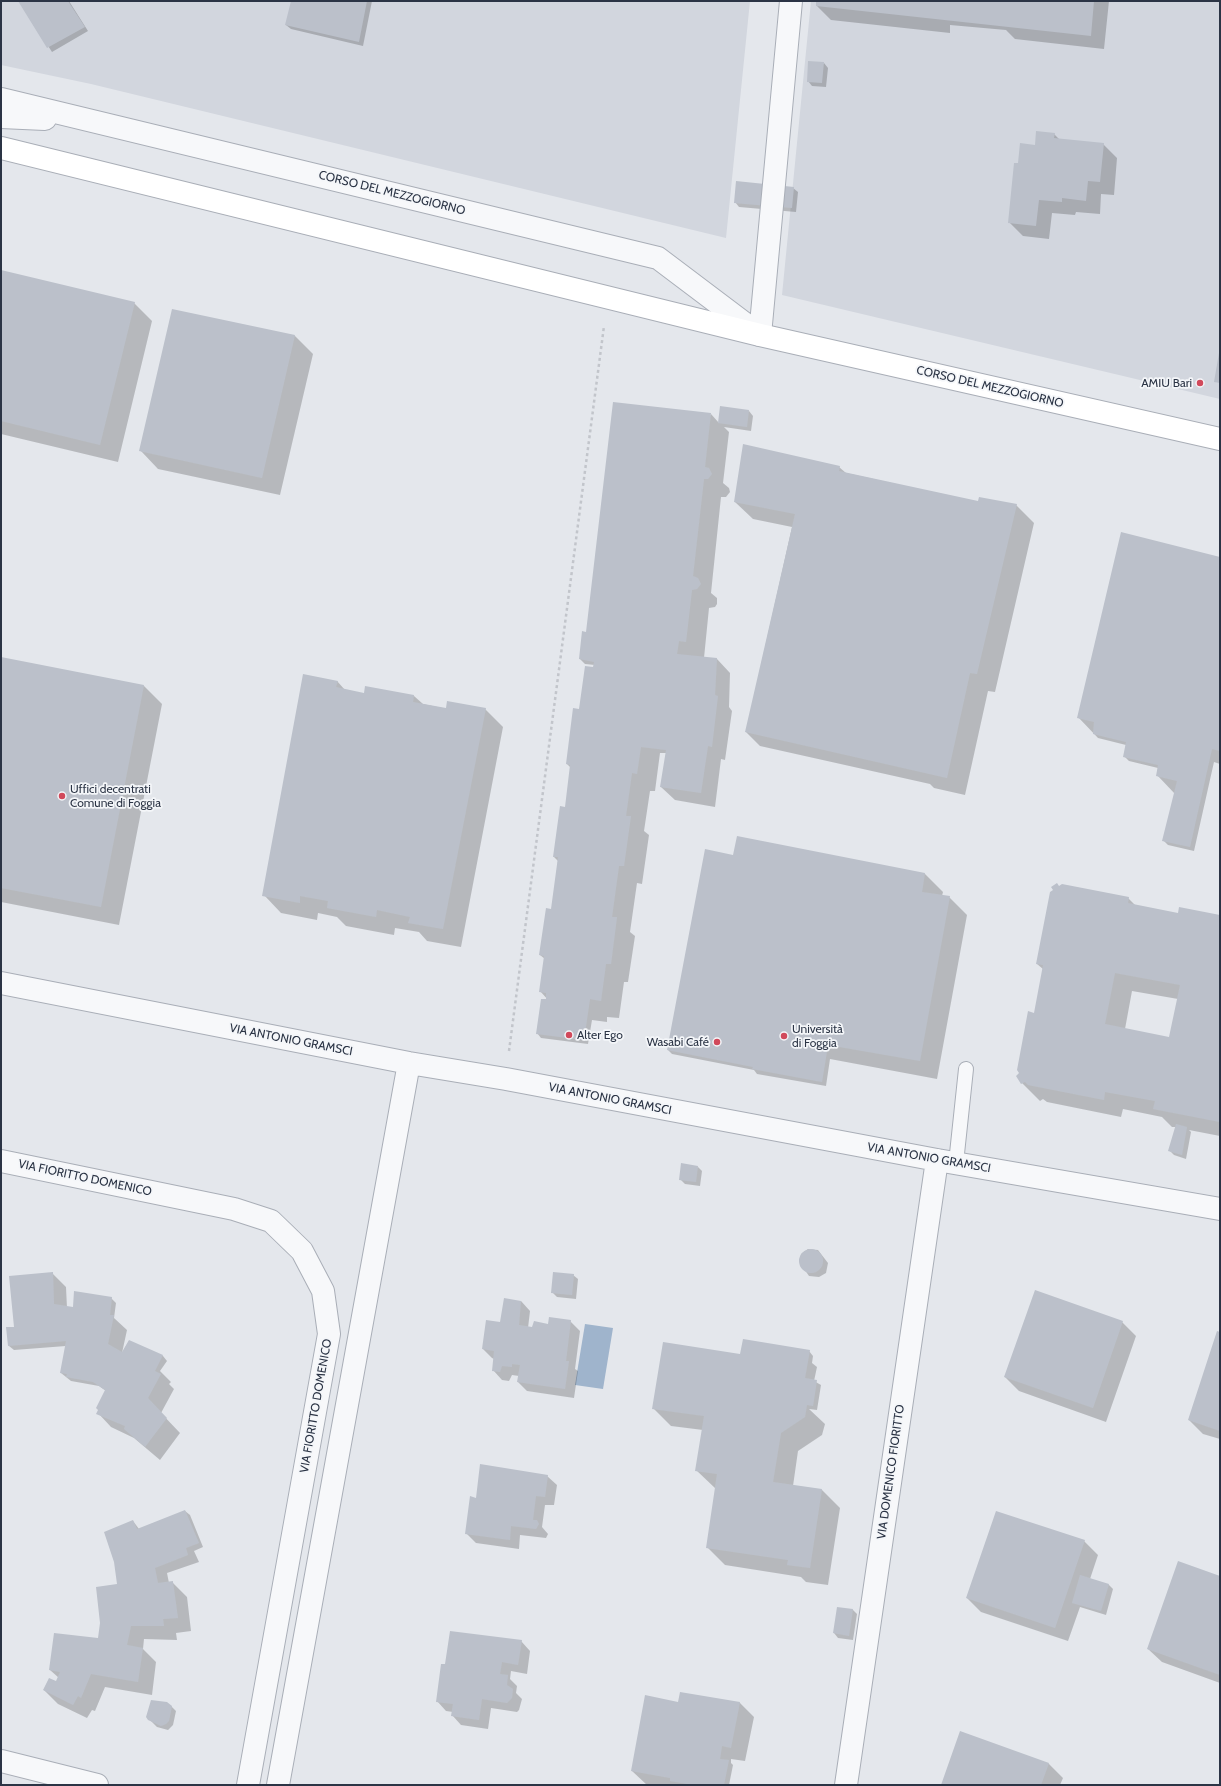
<!DOCTYPE html>
<html>
<head>
<meta charset="utf-8">
<style>
	body { margin:0 }
	#map { position:relative; width:1221px; height:1786px; overflow:hidden; background:#e4e7ec; font-family:Cabin,sans-serif }
	canvas { display:block }
	.frame { position:absolute; inset:0; border:2px solid #2b3445; pointer-events:none }
</style>
</head>
<body>
<div id="map">
<canvas width="1221" height="1786"></canvas>
<div class="frame"></div>
</div>
<script>
const context = document.querySelector('canvas').getContext('2d');
context.lineJoin = 'round';
function fillPath(path, color) {
  context.fillStyle = color;
  context.fill(path, 'evenodd');
}
function strokePath(path, color, width, dash) {
  context.strokeStyle = color;
  context.lineWidth = width;
  context.lineCap = dash ? 'butt' : 'round';
  context.setLineDash(dash || []);
  context.stroke(path);
}
function write(font, color, halo, rows, align = 'center') {
  context.font = font + ' Cabin,sans-serif';
  context.lineWidth = 3.5;
  context.setLineDash([]);
  context.textBaseline = 'middle';
  context.strokeStyle = halo;
  context.fillStyle = color;
  for (const [text, x, y, turn = 0] of rows) {
    context.save();
    context.translate(x, y);
    context.rotate((+turn || 0) * Math.PI / 180);
    context.textAlign = isNaN(turn) ? turn : align;
    if (halo) context.strokeText(text, 0, 0);
    context.fillText(text, 0, 0);
    context.restore();
  }
}
fillPath(new Path2D(`
	M 1,1 L 750,1 L 726,238 L 91,84 L 1,65 Z
	M 811,1 L 1220,1 L 1220,399 L 782,295 Z`), '#d2d6de');
fillPath(new Path2D(`
	M 585,1324 L 613,1328 L 603,1389 L 575,1385 Z`), '#9fb4cc');
fillPath(new Path2D(`
	M 19,1 L 69,1 L 88,31 L 52,52 Z
	M 292,1 L 372,1 L 363,46 L 291,29 L 286,25 Z
	M 817,1 L 1109,1 L 1104,49 L 1015,39 L 1006,30 L 950,25 L 950,33 L 831,20 L 817,6 Z
	M 824,63 L 828,68 L 826,87 L 812,86 L 808,81 Z
	M 1054,134 L 1060,140 L 1103,144 L 1117,158 L 1114,195 L 1101,194 L 1100,214 L 1076,212 L 1075,215 L 1052,213 L 1049,239 L 1023,236 L 1009,222 L 1019,164 L 1036,146 Z
	M 793,188 L 798,192 L 796,212 L 739,207 L 735,202 Z
	M 1,271 L 134,303 L 152,321 L 118,462 L 1,434 Z
	M 173,310 L 295,336 L 313,354 L 280,495 L 158,469 L 141,451 Z
	M 749,411 L 753,416 L 751,431 L 724,427 L 729,432 L 723,483 L 729,488 L 730,492 L 726,497 L 721,497 L 711,593 L 717,598 L 717,604 L 715,607 L 709,608 L 704,658 L 717,659 L 730,673 L 729,707 L 732,711 L 725,760 L 721,759 L 715,807 L 675,800 L 661,787 L 667,753 L 660,753 L 655,791 L 650,791 L 644,831 L 649,835 L 642,884 L 637,883 L 630,932 L 635,936 L 628,982 L 624,982 L 619,1018 L 607,1017 L 607,1022 L 592,1020 L 588,1044 L 541,1038 L 537,1033 L 549,1001 L 540,991 L 545,959 L 540,955 L 552,910 L 558,861 L 554,857 L 566,808 L 571,768 L 567,764 L 579,710 L 595,665 L 585,664 L 580,659 L 586,633 L 711,414 L 719,423 Z
	M 839,467 L 846,473 L 978,502 L 1016,505 L 1034,523 L 995,692 L 988,691 L 965,795 L 934,788 L 930,784 L 760,746 L 746,732 L 792,527 L 753,519 L 735,502 Z
	M 1220,558 L 1220,764 L 1214,762 L 1194,851 L 1168,845 L 1163,840 L 1175,794 L 1157,775 L 1158,768 L 1129,761 L 1124,756 L 1126,745 L 1098,738 L 1078,717 Z
	M 1,658 L 144,686 L 162,704 L 119,925 L 1,902 Z
	M 337,681 L 345,690 L 364,694 L 414,696 L 423,704 L 447,709 L 485,709 L 503,727 L 461,947 L 427,941 L 419,932 L 395,928 L 394,935 L 346,926 L 337,917 L 318,913 L 317,920 L 281,913 L 264,895 Z
	M 734,856 L 925,874 L 943,892 L 942,896 L 949,897 L 967,915 L 937,1079 L 830,1059 L 826,1086 L 757,1074 L 754,1070 L 672,1054 L 668,1050 Z
	M 1060,887 L 1128,898 L 1136,906 L 1179,914 L 1220,916 L 1220,1136 L 1189,1130 L 1191,1132 L 1186,1159 L 1174,1155 L 1170,1151 L 1176,1127 L 1172,1127 L 1162,1117 L 1123,1109 L 1121,1117 L 1047,1102 L 1043,1099 L 1040,1101 L 1022,1083 L 1021,1074 L 1035,1014 L 1043,969 L 1037,964 ZM 1132,991 L 1178,999 L 1170,1038 L 1125,1029 Z
	M 698,1167 L 702,1171 L 700,1186 L 685,1184 L 680,1179 Z
	M 808,1249 L 818,1250 L 828,1263 L 826,1273 L 819,1277 L 809,1276 L 800,1263 L 801,1254 Z
	M 52,1273 L 66,1287 L 67,1308 L 76,1309 L 111,1298 L 116,1303 L 114,1318 L 127,1330 L 122,1353 L 129,1341 L 163,1356 L 167,1361 L 160,1371 L 171,1382 L 169,1384 L 174,1389 L 161,1413 L 180,1433 L 160,1460 L 134,1438 L 111,1427 L 98,1413 L 106,1391 L 99,1386 L 71,1381 L 61,1373 L 66,1346 L 14,1350 L 9,1346 L 15,1328 Z
	M 573,1275 L 578,1279 L 576,1299 L 557,1297 L 552,1292 Z
	M 521,1301 L 530,1311 L 528,1328 L 570,1321 L 580,1331 L 575,1369 L 578,1371 L 574,1398 L 527,1391 L 518,1382 L 519,1376 L 512,1375 L 509,1381 L 502,1380 L 493,1370 L 494,1359 L 492,1358 L 483,1349 L 500,1323 Z
	M 1122,1322 L 1136,1336 L 1106,1422 L 1019,1391 L 1005,1377 Z
	M 1220,1333 L 1220,1439 L 1203,1434 L 1189,1420 Z
	M 809,1351 L 813,1356 L 812,1363 L 817,1367 L 814,1381 L 821,1385 L 817,1410 L 809,1409 L 825,1424 L 822,1435 L 798,1451 L 793,1486 L 822,1490 L 840,1508 L 828,1585 L 806,1582 L 801,1577 L 725,1565 L 707,1547 L 716,1489 L 696,1470 L 703,1430 L 671,1426 L 653,1408 L 741,1355 Z
	M 547,1476 L 557,1485 L 554,1505 L 545,1505 L 542,1527 L 548,1534 L 546,1538 L 520,1535 L 519,1549 L 476,1543 L 466,1533 L 476,1499 Z
	M 185,1511 L 190,1515 L 203,1547 L 194,1551 L 199,1562 L 167,1573 L 169,1583 L 172,1582 L 187,1597 L 191,1631 L 176,1633 L 177,1640 L 144,1639 L 143,1649 L 156,1662 L 152,1695 L 105,1687 L 95,1711 L 92,1710 L 87,1718 L 58,1704 L 44,1690 L 57,1683 L 59,1678 L 50,1670 L 98,1639 L 119,1585 L 133,1521 L 139,1529 Z
	M 1084,1541 L 1098,1555 L 1090,1579 L 1109,1585 L 1113,1589 L 1106,1615 L 1080,1607 L 1068,1641 L 981,1612 L 967,1598 Z
	M 1220,1577 L 1220,1683 L 1162,1662 L 1148,1649 Z
	M 838,1608 L 853,1610 L 857,1614 L 853,1640 L 838,1638 L 834,1633 Z
	M 521,1641 L 530,1651 L 527,1674 L 511,1671 L 510,1679 L 517,1686 L 516,1693 L 522,1699 L 519,1710 L 517,1712 L 491,1708 L 488,1729 L 461,1725 L 452,1715 L 453,1712 L 446,1711 L 437,1701 Z
	M 679,1703 L 740,1703 L 754,1717 L 745,1761 L 731,1759 L 731,1763 L 733,1765 L 729,1785 L 647,1785 L 632,1771 Z
	M 171,1706 L 176,1711 L 173,1725 L 168,1730 L 157,1727 L 148,1718 Z
	M 961,1732 L 1049,1764 L 1063,1778 L 1060,1785 L 942,1785 Z`), '#0003');
fillPath(new Path2D(`
	M 18,1 L 68,1 L 85,27 L 47,48 Z
	M 291,1 L 367,1 L 359,42 L 285,25 Z
	M 816,1 L 1094,1 L 1091,36 L 816,6 Z
	M 808,61 L 824,62 L 822,83 L 807,82 Z
	M 1036,131 L 1055,133 L 1054,138 L 1104,143 L 1100,182 L 1088,181 L 1086,201 L 1062,198 L 1062,202 L 1039,200 L 1036,226 L 1008,223 L 1014,163 L 1018,163 L 1020,143 L 1035,145 Z
	M 736,181 L 794,187 L 792,208 L 734,203 Z
	M 1,270 L 135,302 L 100,445 L 1,421 Z
	M 172,309 L 295,335 L 262,478 L 139,451 Z
	M 1219,353 L 1220,353 L 1220,383 L 1214,382 Z
	M 613,402 L 711,413 L 705,467 L 709,468 L 712,474 L 708,479 L 704,479 L 693,576 L 698,578 L 701,584 L 697,589 L 692,590 L 686,642 L 679,641 L 677,654 L 717,658 L 715,695 L 718,696 L 712,747 L 708,746 L 701,793 L 660,787 L 666,750 L 641,747 L 637,774 L 632,773 L 626,816 L 631,816 L 624,866 L 619,866 L 612,917 L 617,917 L 611,964 L 606,964 L 601,1001 L 590,999 L 584,1040 L 536,1034 L 541,999 L 546,999 L 546,993 L 539,992 L 544,956 L 539,955 L 546,908 L 551,909 L 558,857 L 553,857 L 560,806 L 565,807 L 570,765 L 566,764 L 573,708 L 579,709 L 585,666 L 593,667 L 594,662 L 579,659 L 582,631 L 586,632 Z
	M 720,406 L 749,410 L 747,427 L 718,423 Z
	M 743,444 L 840,466 L 839,471 L 978,501 L 979,497 L 1017,504 L 977,674 L 970,673 L 947,778 L 745,732 L 795,514 L 734,502 Z
	M 1121,532 L 1220,557 L 1220,751 L 1212,749 L 1190,847 L 1162,841 L 1177,781 L 1156,776 L 1158,765 L 1123,757 L 1126,742 L 1093,734 L 1094,722 L 1077,718 Z
	M 1,657 L 144,685 L 101,907 L 1,888 Z
	M 303,674 L 338,681 L 336,687 L 364,693 L 365,686 L 414,695 L 413,702 L 446,708 L 447,701 L 486,708 L 443,929 L 408,923 L 410,917 L 377,910 L 376,917 L 327,908 L 328,901 L 300,896 L 300,903 L 262,896 Z
	M 737,836 L 925,873 L 922,892 L 950,896 L 920,1061 L 828,1045 L 822,1082 L 752,1069 L 753,1067 L 667,1050 L 705,849 L 733,855 Z
	M 1057,883 L 1059,886 L 1062,884 L 1129,897 L 1128,903 L 1178,913 L 1179,907 L 1220,915 L 1220,1122 L 1153,1109 L 1155,1101 L 1105,1092 L 1104,1100 L 1028,1085 L 1025,1082 L 1021,1084 L 1016,1076 L 1019,1073 L 1017,1070 L 1028,1011 L 1034,1013 L 1043,965 L 1036,964 L 1050,892 L 1053,890 L 1051,887 ZM 1115,973 L 1180,985 L 1169,1037 L 1105,1024 Z
	M 1176,1124 L 1187,1127 L 1182,1155 L 1168,1151 Z
	M 681,1163 L 698,1166 L 696,1182 L 679,1180 Z
	M799 1261a12 12 0 1 1 24 0a12 12 0 1 1-24 0Z
	M 53,1272 L 54,1304 L 73,1307 L 74,1291 L 112,1297 L 110,1315 L 114,1315 L 108,1344 L 122,1352 L 129,1340 L 163,1355 L 155,1371 L 161,1374 L 148,1398 L 167,1418 L 145,1447 L 124,1429 L 125,1426 L 96,1414 L 98,1410 L 96,1408 L 105,1390 L 93,1382 L 66,1377 L 67,1374 L 60,1373 L 66,1341 L 8,1346 L 6,1327 L 14,1327 L 9,1276 Z
	M 553,1272 L 574,1274 L 572,1295 L 551,1293 Z
	M 1035,1290 L 1123,1321 L 1093,1408 L 1004,1377 Z
	M 504,1298 L 521,1301 L 519,1325 L 532,1327 L 534,1321 L 548,1324 L 549,1317 L 571,1320 L 566,1361 L 569,1361 L 565,1389 L 517,1382 L 520,1365 L 512,1364 L 512,1367 L 502,1366 L 500,1372 L 492,1371 L 494,1351 L 482,1349 L 486,1320 L 500,1322 Z
	M 1217,1331 L 1220,1332 L 1220,1431 L 1188,1420 Z
	M 743,1339 L 810,1350 L 805,1378 L 817,1380 L 813,1406 L 807,1405 L 805,1417 L 781,1433 L 773,1482 L 822,1489 L 810,1568 L 787,1565 L 788,1560 L 706,1548 L 717,1474 L 695,1471 L 704,1416 L 652,1409 L 663,1342 L 740,1354 Z
	M 480,1464 L 548,1475 L 545,1497 L 536,1496 L 533,1520 L 537,1520 L 539,1524 L 536,1529 L 511,1526 L 510,1540 L 465,1534 L 470,1496 L 476,1498 Z
	M 185,1510 L 199,1543 L 186,1548 L 188,1555 L 155,1568 L 158,1583 L 173,1581 L 173,1582 L 178,1618 L 163,1619 L 164,1626 L 131,1626 L 127,1645 L 143,1648 L 138,1682 L 91,1674 L 81,1698 L 78,1696 L 73,1705 L 43,1690 L 49,1678 L 56,1681 L 60,1672 L 49,1670 L 54,1633 L 98,1638 L 100,1623 L 96,1587 L 117,1584 L 114,1562 L 104,1532 L 133,1520 L 137,1529 Z
	M 996,1511 L 1085,1540 L 1055,1628 L 966,1598 Z
	M 1178,1561 L 1220,1576 L 1220,1675 L 1147,1649 Z
	M 1080,1575 L 1109,1584 L 1101,1611 L 1072,1603 Z
	M 837,1607 L 853,1609 L 849,1636 L 833,1633 Z
	M 450,1631 L 522,1640 L 518,1665 L 502,1662 L 500,1674 L 508,1675 L 507,1685 L 513,1689 L 512,1698 L 507,1703 L 482,1699 L 479,1720 L 451,1716 L 453,1704 L 436,1702 L 441,1664 L 445,1664 Z
	M 680,1692 L 740,1702 L 731,1748 L 722,1746 L 720,1759 L 729,1760 L 724,1785 L 693,1785 L 670,1781 L 670,1778 L 631,1771 L 645,1695 L 678,1702 Z
	M 151,1700 L 167,1702 L 172,1706 L 169,1721 L 166,1724 L 161,1726 L 148,1720 L 146,1717 Z
	M 960,1731 L 1049,1763 L 1041,1785 L 941,1785 Z`), '#bbc0ca');
const lane = new Path2D(`
	M 956,1163 L 966,1069`);
const street = new Path2D(`
	M 1,99 L 658,258 L 760,335
	M 1,117 L 45,119
	M 760,335 L 791,1
	M 1,983 L 409,1063 L 506,1079 L 937,1160 L 1220,1209
	M 1,1161 L 234,1209 L 271,1221 L 302,1251 L 323,1291 L 329,1334 L 248,1785
	M 1,1761 L 97,1785
	M 278,1785 L 409,1063
	M 846,1785 L 937,1160`);
const secondary = new Path2D(`
	M 1,148 L 760,335 L 1220,439`);
strokePath(lane, '#a9aeb7', 16);
strokePath(street, '#a9aeb7', 24);
strokePath(secondary, '#a9aeb7', 24);
strokePath(new Path2D(`
	M 509,1051 L 604,326`), '#c2c5cb', 2.5, [3, 3]);
strokePath(lane, '#f7f8fa', 14);
strokePath(street, '#f7f8fa', 22);
strokePath(secondary, '#fff', 22);
for (const [x, y, r, color] of [
	[1200,383,4,"#d1495b"],
	[62,796,4,"#d1495b"],
	[569,1035,4,"#d1495b"],
	[784,1036,4,"#d1495b"],
	[717,1042,4,"#d1495b"]
]) {
  const dot = new Path2D();
  dot.arc(x, y, r, 0, 2 * Math.PI);
  context.fillStyle = color;
  context.fill(dot);
  strokePath(dot, '#f4f6f9', 1.5);
}
write('12px', '#2b3445', '#f4f6f9', [
	["CORSO DEL MEZZOGIORNO",392,193,14],
	["CORSO DEL MEZZOGIORNO",990,387,13],
	["VIA ANTONIO GRAMSCI",291,1040,11],
	["VIA ANTONIO GRAMSCI",610,1099,11],
	["VIA ANTONIO GRAMSCI",929,1158,10],
	["VIA FIORITTO DOMENICO",85,1178,12],
	["VIA FIORITTO DOMENICO",316,1406,-80],
	["VIA DOMENICO FIORITTO",891,1472,-82]
]);
write('12px', '#2b3445', '#f4f6f9', [
	["AMIU Bari",1192,383,"right"],
	["Uffici decentrati",70,789],
	["Comune di Foggia",70,803],
	["Università",792,1029],
	["di Foggia",792,1043],
	["Alter Ego",577,1035],
	["Wasabi Café",709,1042,"right"]
], 'left');
</script>
</body>
</html>
